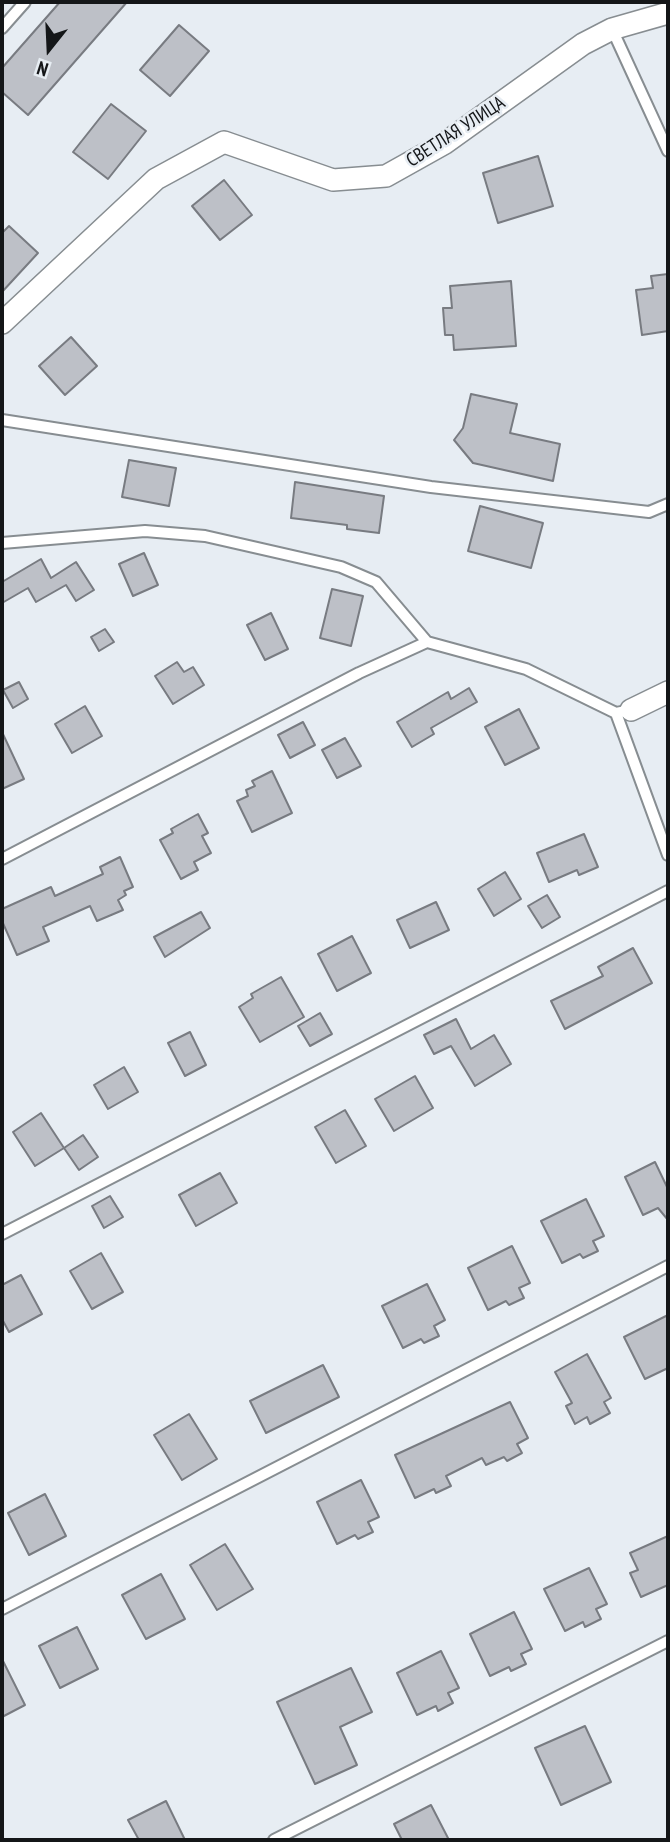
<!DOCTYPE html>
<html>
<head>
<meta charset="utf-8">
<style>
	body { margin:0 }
	#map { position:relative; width:670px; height:1842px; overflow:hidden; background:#e7edf3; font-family:"PT Sans Narrow",sans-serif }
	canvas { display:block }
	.frame { position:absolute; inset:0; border:4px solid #141618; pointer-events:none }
	.north { position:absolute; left:14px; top:14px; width:70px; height:70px; -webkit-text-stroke:5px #e7edf3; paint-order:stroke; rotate:198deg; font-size:19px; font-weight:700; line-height:28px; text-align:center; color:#141618 }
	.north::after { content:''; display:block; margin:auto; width:24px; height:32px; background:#141618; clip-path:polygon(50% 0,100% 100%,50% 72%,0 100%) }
</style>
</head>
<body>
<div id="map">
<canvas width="670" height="1842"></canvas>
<div class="frame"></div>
<div class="north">N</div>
</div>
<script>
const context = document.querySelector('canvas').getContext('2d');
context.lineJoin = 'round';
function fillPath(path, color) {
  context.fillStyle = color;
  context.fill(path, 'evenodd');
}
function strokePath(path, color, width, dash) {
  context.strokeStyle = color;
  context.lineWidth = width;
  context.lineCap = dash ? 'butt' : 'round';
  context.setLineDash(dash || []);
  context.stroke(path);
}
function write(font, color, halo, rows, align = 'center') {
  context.font = font + ' "PT Sans Narrow",sans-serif';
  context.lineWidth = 5;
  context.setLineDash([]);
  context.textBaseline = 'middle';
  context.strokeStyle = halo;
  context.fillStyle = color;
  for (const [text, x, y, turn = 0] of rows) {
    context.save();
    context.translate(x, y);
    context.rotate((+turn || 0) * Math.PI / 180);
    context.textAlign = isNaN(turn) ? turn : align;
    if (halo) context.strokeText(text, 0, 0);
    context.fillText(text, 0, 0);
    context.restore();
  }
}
const building = new Path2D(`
	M 60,2 L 127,2 L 28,115 L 2,92 L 2,68 Z
	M 179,25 L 209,51 L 170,96 L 140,70 Z
	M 111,104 L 146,131 L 108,179 L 73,152 Z
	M 538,156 L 553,206 L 498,223 L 483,173 Z
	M 224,180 L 252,215 L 220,240 L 192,206 Z
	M 9,226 L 38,253 L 2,292 L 2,233 Z
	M 668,274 L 668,331 L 642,335 L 636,290 L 653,288 L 651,276 Z
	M 511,281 L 516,346 L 454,350 L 453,335 L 445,335 L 443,308 L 452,308 L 450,286 Z
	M 71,337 L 97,366 L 65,395 L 39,366 Z
	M 471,394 L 517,404 L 510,433 L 560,444 L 553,481 L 473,463 L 454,440 L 463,428 Z
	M 129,460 L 176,468 L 169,506 L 122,497 Z
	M 295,482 L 384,496 L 379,533 L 347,529 L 347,525 L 291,518 Z
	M 480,506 L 543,523 L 531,568 L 468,551 Z
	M 144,553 L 158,585 L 133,596 L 119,564 Z
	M 41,559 L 51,578 L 76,562 L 94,590 L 76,601 L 66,585 L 36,602 L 28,588 L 2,603 L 2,582 Z
	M 332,589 L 363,596 L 351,646 L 320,638 Z
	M 271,613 L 288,649 L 265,660 L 247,625 Z
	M 105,629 L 114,642 L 99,651 L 91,637 Z
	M 177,662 L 184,672 L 193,667 L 204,685 L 173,704 L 155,676 Z
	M 19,682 L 28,699 L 13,708 L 3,690 Z
	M 469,688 L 477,702 L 431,728 L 434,734 L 412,747 L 397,722 L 448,692 L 451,699 Z
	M 85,706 L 102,736 L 72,753 L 55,724 Z
	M 519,709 L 539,748 L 505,765 L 485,727 Z
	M 303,722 L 315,745 L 290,758 L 278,735 Z
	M 2,732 L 24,779 L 2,789 Z
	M 345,738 L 361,766 L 337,778 L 322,750 Z
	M 272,771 L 292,813 L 252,832 L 237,801 L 248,796 L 246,790 L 255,786 L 252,781 Z
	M 198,814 L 208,833 L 202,836 L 211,853 L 194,862 L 198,870 L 181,879 L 160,840 L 173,833 L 171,829 Z
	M 584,834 L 598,867 L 579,875 L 577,870 L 549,882 L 537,853 Z
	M 120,857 L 133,887 L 124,891 L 126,895 L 118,900 L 123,910 L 97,921 L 90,906 L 43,927 L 49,941 L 17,955 L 2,921 L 2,909 L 51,887 L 55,896 L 103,874 L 100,867 Z
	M 505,872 L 521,899 L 494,916 L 478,889 Z
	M 547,895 L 560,917 L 542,928 L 528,906 Z
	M 436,902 L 449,930 L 410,948 L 397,920 Z
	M 201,912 L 210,928 L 165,957 L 154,937 Z
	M 352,936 L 371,973 L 337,991 L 318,954 Z
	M 633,948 L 652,983 L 565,1029 L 551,1001 L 603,976 L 598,967 Z
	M 281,977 L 304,1017 L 260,1042 L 239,1007 L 253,998 L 251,994 Z
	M 320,1013 L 332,1034 L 310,1046 L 298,1026 Z
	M 456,1019 L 471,1049 L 494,1035 L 511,1064 L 475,1086 L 451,1046 L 434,1054 L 424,1035 Z
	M 190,1032 L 206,1065 L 185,1076 L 168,1043 Z
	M 124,1067 L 138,1092 L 108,1109 L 94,1085 Z
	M 415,1076 L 433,1108 L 394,1131 L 375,1099 Z
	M 345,1110 L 366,1146 L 336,1163 L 315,1127 Z
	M 41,1113 L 64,1148 L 35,1166 L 13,1132 Z
	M 83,1135 L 98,1157 L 79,1170 L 64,1148 Z
	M 655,1162 L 668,1189 L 668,1220 L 658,1208 L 643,1215 L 625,1177 Z
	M 220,1173 L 237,1203 L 196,1226 L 179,1195 Z
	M 110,1196 L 123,1217 L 104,1228 L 92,1206 Z
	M 586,1199 L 604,1236 L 593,1241 L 598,1251 L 583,1258 L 580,1254 L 562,1263 L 541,1221 Z
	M 512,1246 L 530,1283 L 519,1288 L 524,1298 L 509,1305 L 506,1301 L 488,1310 L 468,1268 Z
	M 101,1253 L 123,1292 L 92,1309 L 70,1271 Z
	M 21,1275 L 42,1314 L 9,1332 L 2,1319 L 2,1285 Z
	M 427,1284 L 445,1320 L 434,1326 L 439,1336 L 424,1343 L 421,1339 L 403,1348 L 382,1306 Z
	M 668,1315 L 668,1368 L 645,1379 L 624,1337 Z
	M 587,1354 L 611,1398 L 604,1402 L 610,1413 L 590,1424 L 587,1417 L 575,1424 L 566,1406 L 572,1403 L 555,1372 Z
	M 323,1365 L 339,1397 L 266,1433 L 250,1401 Z
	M 510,1402 L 528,1438 L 517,1444 L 522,1453 L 507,1461 L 504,1457 L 486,1465 L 482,1458 L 446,1476 L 451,1486 L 436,1493 L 434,1489 L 415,1498 L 395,1455 Z
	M 189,1414 L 217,1459 L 182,1480 L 154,1435 Z
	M 361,1480 L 379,1517 L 368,1522 L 373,1532 L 358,1539 L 355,1535 L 337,1544 L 317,1502 Z
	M 45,1494 L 66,1536 L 29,1555 L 8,1513 Z
	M 668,1536 L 668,1585 L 641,1597 L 630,1573 L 638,1570 L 630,1553 Z
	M 225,1544 L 253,1589 L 217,1610 L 190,1565 Z
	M 589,1568 L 607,1604 L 596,1609 L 601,1619 L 585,1627 L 583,1622 L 565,1631 L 544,1589 Z
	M 161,1574 L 185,1619 L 146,1639 L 122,1595 Z
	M 514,1612 L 532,1649 L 521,1654 L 526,1664 L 511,1671 L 509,1667 L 490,1676 L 470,1634 Z
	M 77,1627 L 98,1669 L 60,1688 L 39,1646 Z
	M 441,1651 L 459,1688 L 448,1693 L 453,1703 L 438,1711 L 436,1706 L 417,1715 L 397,1673 Z
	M 2,1659 L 25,1705 L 2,1717 Z
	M 351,1668 L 372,1712 L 340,1727 L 357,1765 L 315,1784 L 277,1702 Z
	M 585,1726 L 611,1782 L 561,1805 L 535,1748 Z
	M 166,1801 L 185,1840 L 139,1840 L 128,1820 Z
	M 431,1805 L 449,1840 L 402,1840 L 394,1824 Z`);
fillPath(building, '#bdc0c7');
strokePath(building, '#787b81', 2);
const lane = new Path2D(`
	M 2,28 L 25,2
	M 612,29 L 668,151
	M 2,420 L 431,487 L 649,512 L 668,504
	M 2,543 L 145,531 L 205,536 L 341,567 L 376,582 L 427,642
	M 616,713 L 668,855
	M 2,859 L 359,673 L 427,642 L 526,669 L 616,713 L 631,710
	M 2,1234 L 668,891
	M 2,1609 L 668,1266
	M 274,1840 L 668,1641`);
const street = new Path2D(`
	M 2,323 L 156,179 L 224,142 L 333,180 L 386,176 L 445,143 L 583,44 L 612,29 L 668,13
	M 631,710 L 668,692`);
strokePath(lane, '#878d91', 14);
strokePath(street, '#878d91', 24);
strokePath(lane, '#fff', 10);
strokePath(street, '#fff', 21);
write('19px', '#141618', '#e7edf3', [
	["СВЕТЛАЯ УЛИЦА",456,132,-33]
]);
</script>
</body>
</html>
